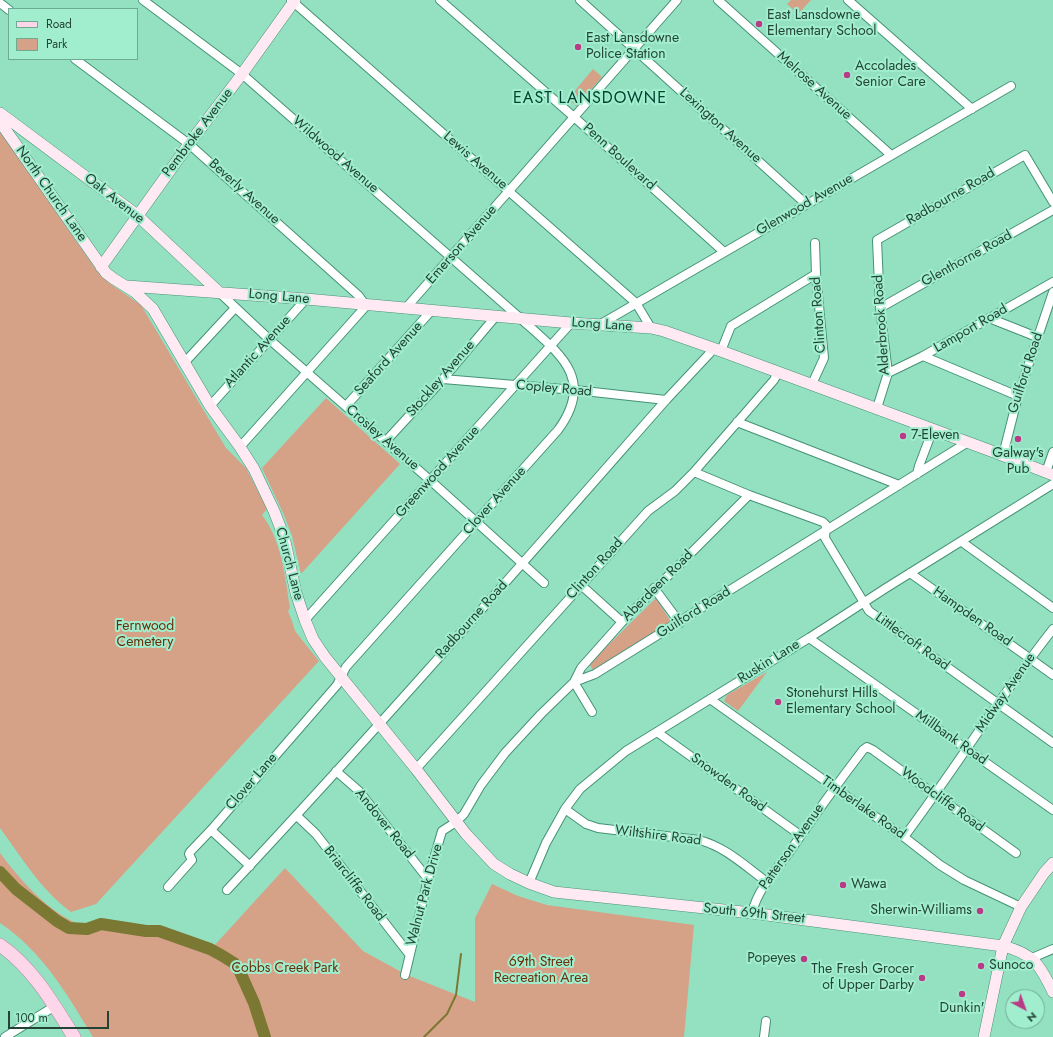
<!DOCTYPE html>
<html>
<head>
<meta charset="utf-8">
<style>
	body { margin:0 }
	#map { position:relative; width:1053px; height:1037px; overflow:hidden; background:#94e1c2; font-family:Jost,sans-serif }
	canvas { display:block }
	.legend { position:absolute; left:8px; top:8px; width:130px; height:52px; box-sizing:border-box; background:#a1eecf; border:1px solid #6faa92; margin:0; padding:5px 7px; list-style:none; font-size:12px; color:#234336 }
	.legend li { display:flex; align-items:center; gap:8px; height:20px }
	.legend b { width:20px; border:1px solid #6faa92 }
	.north { position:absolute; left:1005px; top:989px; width:40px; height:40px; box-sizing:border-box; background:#a1eecf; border:1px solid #6faa92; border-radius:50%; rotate:139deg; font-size:11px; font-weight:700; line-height:16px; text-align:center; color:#234336 }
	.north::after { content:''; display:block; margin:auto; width:14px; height:18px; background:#b93a86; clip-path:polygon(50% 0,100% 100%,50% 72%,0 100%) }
	.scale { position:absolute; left:8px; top:1011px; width:101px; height:18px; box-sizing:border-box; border:2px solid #234336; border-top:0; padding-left:5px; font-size:12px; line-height:14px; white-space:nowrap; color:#234336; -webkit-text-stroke:3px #a1eecf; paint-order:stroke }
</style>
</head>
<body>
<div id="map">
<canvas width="1053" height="1037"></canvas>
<ul class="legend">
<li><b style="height:5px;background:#fed6ea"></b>Road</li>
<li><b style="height:11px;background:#d5a187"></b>Park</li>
</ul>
<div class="north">N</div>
<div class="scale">100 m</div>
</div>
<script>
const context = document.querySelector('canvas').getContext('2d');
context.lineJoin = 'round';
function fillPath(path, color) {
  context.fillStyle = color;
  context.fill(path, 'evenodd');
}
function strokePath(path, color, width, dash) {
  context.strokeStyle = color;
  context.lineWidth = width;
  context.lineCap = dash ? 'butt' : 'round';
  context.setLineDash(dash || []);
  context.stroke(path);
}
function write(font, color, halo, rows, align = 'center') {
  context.font = font + ' Jost,sans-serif';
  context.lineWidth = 4;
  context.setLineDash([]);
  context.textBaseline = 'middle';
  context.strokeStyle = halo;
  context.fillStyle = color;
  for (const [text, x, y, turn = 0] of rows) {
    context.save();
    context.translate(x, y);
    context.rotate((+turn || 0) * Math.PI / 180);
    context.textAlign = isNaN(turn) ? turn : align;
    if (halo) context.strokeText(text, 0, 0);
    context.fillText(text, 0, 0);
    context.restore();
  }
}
fillPath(new Path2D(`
	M 791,0 L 811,0 L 798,14 L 787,4 Z
	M 593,69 L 602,77 L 576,106 L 568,99 Z
	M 0,132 L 97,271 L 109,283 L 141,305 L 226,448 L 246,468 L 267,509 L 262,515 C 282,541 285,576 290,608 L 288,611 L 292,621 L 295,631 L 319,661 L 96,904 L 71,912 C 41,890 22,858 0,828 Z
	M 326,398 L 400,464 L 301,574 L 292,536 L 284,515 L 262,468 Z
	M 656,598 L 671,622 L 594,671 L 589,664 Z
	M 767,672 L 738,711 L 724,701 L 727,695 Z
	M 0,853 C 19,878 46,910 76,923 C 89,929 105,923 119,923 C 128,924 137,926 146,927 C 170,931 192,935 213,947 L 285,868 L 363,951 L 407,975 L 475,1002 L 475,918 L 492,884 L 518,896 L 547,905 L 694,925 L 684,1037 L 93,1037 C 67,994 43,952 0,923 Z`), '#d5a187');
strokePath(new Path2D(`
	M 424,1037 L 447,1014 L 456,995 L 461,954`), '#7a7833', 2);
strokePath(new Path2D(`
	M 0,872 L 16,889 L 57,921 L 69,928 L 87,929 L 101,924 L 146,931 L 159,931 L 210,949 L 221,955 L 234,963 L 240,972 L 254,1003 L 265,1037`), '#7a7833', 12);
const street = new Path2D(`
	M 143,0 L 242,74 L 520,318 C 557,352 597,377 558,430 L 346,667 L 337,685 L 211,830 L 190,852 L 189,854 L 192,860 L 168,887
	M 291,0 L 636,303 L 651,328
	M 440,0 L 574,117 L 724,252
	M 580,0 L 806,204
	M 718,0 L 891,155
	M 848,0 L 972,109
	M 0,3 L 9,10
	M 75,59 L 189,144 L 359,296 L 366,306 L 240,447
	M 220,293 L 270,340 L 431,481 L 544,583
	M 880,308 L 1053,210
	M 405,309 L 677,0
	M 989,318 L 1037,337
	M 599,325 L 1011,86
	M 721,351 L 731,326 L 816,274
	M 923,356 L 1018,396
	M 185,362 L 235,308
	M 888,373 L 923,356 L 1053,282
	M 443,379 L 575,390 L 666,400
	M 812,384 L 824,358 L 816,274 L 815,243
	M 210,406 L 306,299
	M 346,406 L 431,311
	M 877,408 L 888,373 L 880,308 L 877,240 L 1025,155 L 1053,202
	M 737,422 L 899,485
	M 386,441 L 443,379 L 496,316
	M 1003,455 L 1018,396 L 1053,292
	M 694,472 L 749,495 L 823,522 L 826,525 L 825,538 L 869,611 L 1053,743
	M 1046,472 L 1053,452
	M 917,474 L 919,466 L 933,429
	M 962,542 L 1053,608
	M 910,573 L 1053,675
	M 581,585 L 622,622
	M 654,588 L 680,623
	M 305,620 L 571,323
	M 809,638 L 1053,810
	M 710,699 L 904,837 L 940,865 L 964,880 L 1021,907
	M 592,712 L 574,682 L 581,668 L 622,622 L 749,495
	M 657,732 L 800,835
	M 416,769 L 648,511 L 675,491 L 694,472 L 774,380 L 778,372
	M 336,771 L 359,791 L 428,879
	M 565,809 L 586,824 L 598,828 L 699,840 C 726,847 745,866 767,882
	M 297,816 L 316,834 L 409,954
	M 211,830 L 250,866
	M 904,837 C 955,769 1000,696 1053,629
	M 529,883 L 546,843 L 565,809 L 580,789 L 626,751 L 809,638 L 886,588 L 1053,484
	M 227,890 C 377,730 521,565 666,400 L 710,353 L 712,348
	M 752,913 C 757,891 774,872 788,854 C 812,819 837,784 863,750 L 867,747 L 873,750 L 1016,853
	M 1032,958 L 1053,949
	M 405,975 L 428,879 L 442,831 L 456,822 L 464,814 L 481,785 L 505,753 L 541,714 L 574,682 L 595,674 L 968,442
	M 5,1037 L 55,1006
	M 764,1037 L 766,1021`);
const secondary = new Path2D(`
	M 0,113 L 137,215 L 220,293
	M 0,122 L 106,273 L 114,279 L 135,292 L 153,309 L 210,406 L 240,447 L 254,469 L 274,511 L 284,537 L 296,593 L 305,620 L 313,639 L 325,657 L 416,769 L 466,834 L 494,864 L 510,874 L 529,883 L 554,892 L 752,913 L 1003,946 C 1034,954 1040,965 1053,992
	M 101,267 L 189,144 L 242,74 L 295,0
	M 127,286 L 306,299 L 571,323 L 651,328 L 664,331 L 721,351 L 994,452 L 1053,475
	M 984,1037 L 1003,946 L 1021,907 L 1044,873 L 1053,863`);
const primary = new Path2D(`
	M 0,945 C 33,968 53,1003 74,1037`);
strokePath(street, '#459276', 10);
strokePath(secondary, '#459276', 12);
strokePath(primary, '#b190a2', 14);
strokePath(street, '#fff', 8);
strokePath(secondary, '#ffeaf4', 11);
strokePath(primary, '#fed6ea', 13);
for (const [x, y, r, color] of [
	[759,24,4,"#b93a86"],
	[578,47,4,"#b93a86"],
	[847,75,4,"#b93a86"],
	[903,436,4,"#b93a86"],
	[1018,439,4,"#b93a86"],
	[778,702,4,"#b93a86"],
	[843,885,4,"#b93a86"],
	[980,911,4,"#b93a86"],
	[804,959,4,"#b93a86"],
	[981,966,4,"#b93a86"],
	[922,978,4,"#b93a86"],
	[962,994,4,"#b93a86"]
]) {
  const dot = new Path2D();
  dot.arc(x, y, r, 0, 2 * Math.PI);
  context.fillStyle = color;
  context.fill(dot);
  strokePath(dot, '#a1eecf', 1.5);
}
write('14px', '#234336', '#a1eecf', [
	["East Lansdowne",767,16],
	["Elementary School",767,32],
	["East Lansdowne",586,39],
	["Police Station",586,55],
	["Accolades",855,67],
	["Senior Care",855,83],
	["7-Eleven",911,436],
	["Galway's",1018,454,"center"],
	["Pub",1018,470,"center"],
	["Stonehurst Hills",786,694],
	["Elementary School",786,710],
	["Wawa",851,885],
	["Sherwin-Williams",972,911,"right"],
	["Popeyes",796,959,"right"],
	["Sunoco",989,966],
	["The Fresh Grocer",914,970,"right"],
	["of Upper Darby",914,986,"right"],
	["Dunkin'",962,1009,"center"]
], 'left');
write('14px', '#234336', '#a1eecf', [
	["Melrose Avenue",814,86,42],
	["Lexington Avenue",720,126,42],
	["Pembroke Avenue",198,133,-53],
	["Wildwood Avenue",335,155,41],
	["Penn Boulevard",619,157,42],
	["Lewis Avenue",475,161,41],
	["Beverly Avenue",244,192,42],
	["North Church Lane",51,194,55],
	["Radbourne Road",951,197,-30],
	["Oak Avenue",114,199,38],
	["Glenwood Avenue",805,205,-30],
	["Emerson Avenue",462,245,-49],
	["Glenthorne Road",967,259,-29],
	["Long Lane",279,297,5],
	["Clinton Road",819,315,-94],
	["Long Lane",602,325,4],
	["Alderbrook Road",882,325,-94],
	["Lamport Road",971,329,-30],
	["Atlantic Avenue",258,352,-48],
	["Seaford Avenue",389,359,-48],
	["Guilford Road",1026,373,-72],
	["Stockley Avenue",441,379,-49],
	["Copley Road",554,389,5],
	["Crosley Avenue",382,438,41],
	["Greenwood Avenue",438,472,-48],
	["Clover Avenue",495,501,-48],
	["Church Lane",289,564,75],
	["Clinton Road",595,569,-48],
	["Aberdeen Road",658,586,-45],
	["Guilford Road",694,613,-32],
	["Hampden Road",972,617,35],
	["Radbourne Road",472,620,-48],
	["Littlecroft Road",912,642,36],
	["Ruskin Lane",769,662,-32],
	["Midway Avenue",1006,693,-55],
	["Millbank Road",951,738,35],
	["Clover Lane",252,782,-49],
	["Snowden Road",728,783,36],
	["Woodcliffe Road",942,800,36],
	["Timberlake Road",863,808,35],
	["Andover Road",384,824,51],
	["Wiltshire Road",658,836,7],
	["Patterson Avenue",792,847,-55],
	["Briarcliffe Road",354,884,52],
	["Walnut Park Drive",425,895,-75],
	["South 69th Street",754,914,6]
]);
write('14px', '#6a2e08', '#a1eecf', [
	["Fernwood",145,627],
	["Cemetery",145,643],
	["69th Street",541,963],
	["Recreation Area",541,979],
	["Cobbs Creek Park",285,969]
]);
context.letterSpacing = '1px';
write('16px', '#00422f', '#a1eecf', [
	["EAST LANSDOWNE",590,99]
]);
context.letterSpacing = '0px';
</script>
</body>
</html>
